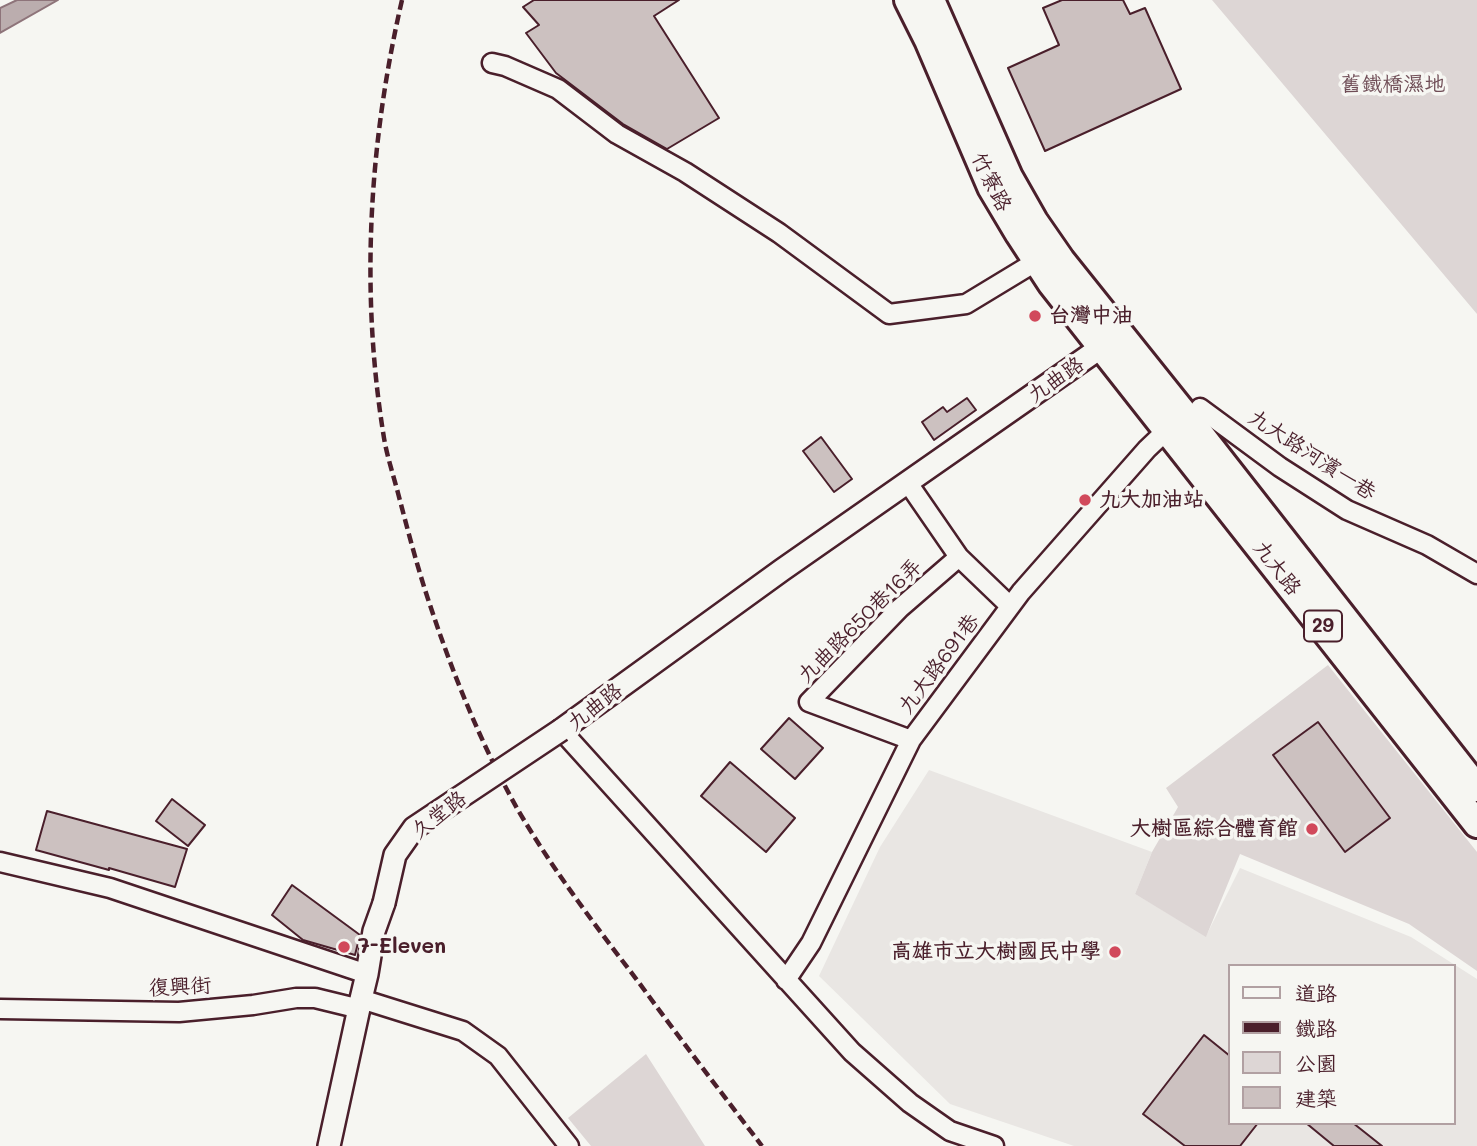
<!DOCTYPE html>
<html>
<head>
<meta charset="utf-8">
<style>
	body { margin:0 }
	#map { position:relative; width:1477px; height:1146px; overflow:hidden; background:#f6f6f2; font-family:Mali,"LXGW WenKai TC",sans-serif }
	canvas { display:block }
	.legend { position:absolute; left:1228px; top:964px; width:228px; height:161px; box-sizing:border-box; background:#f6f6f2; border:2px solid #b1a0a2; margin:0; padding:9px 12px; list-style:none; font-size:21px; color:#4a1f2b }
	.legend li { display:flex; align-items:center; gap:14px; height:35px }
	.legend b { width:35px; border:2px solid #b1a0a2 }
</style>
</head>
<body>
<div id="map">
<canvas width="1477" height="1146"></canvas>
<ul class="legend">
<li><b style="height:9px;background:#f6f6f2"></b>道路</li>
<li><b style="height:9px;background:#4a1f2b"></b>鐵路</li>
<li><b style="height:19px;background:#ddd6d5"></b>公園</li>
<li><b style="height:19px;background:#ccc1c0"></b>建築</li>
</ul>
</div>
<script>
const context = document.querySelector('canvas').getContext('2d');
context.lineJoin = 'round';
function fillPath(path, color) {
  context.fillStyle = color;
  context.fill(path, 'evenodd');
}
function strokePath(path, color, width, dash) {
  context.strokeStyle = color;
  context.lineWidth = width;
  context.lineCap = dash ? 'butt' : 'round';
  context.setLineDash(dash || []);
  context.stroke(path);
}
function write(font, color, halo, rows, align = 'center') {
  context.font = font + ' Mali,"LXGW WenKai TC",sans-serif';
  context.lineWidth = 7;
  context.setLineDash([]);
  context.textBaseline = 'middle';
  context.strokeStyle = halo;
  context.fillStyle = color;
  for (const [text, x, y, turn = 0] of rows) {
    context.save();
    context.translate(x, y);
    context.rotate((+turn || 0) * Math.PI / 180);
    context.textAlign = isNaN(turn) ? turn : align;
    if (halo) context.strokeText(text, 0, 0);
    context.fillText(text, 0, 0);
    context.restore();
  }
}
fillPath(new Path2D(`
	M 929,770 L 1152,852 L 1135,894 L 1206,936 L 1240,868 L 1411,937 L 1477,979 L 1477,1146 L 1074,1146 L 950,1104 L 819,976 L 880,847 ZM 1230,966 L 1454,966 L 1454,1123 L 1230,1123 Z`), '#e9e6e3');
fillPath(new Path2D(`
	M 1213,0 L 1477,0 L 1477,314 L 1212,0 Z
	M 1328,665 L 1477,852 L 1477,971 L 1409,924 L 1240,854 L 1206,937 L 1135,894 L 1152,852 L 1178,807 L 1166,788 Z
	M 646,1054 L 705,1146 L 591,1146 L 568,1118 Z`), '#ddd6d5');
const water = new Path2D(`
	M 17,0 L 58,0 L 0,33 L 0,8 Z`);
fillPath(water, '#bbadae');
strokePath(water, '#8e747a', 2);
const building = new Path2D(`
	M 534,0 L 679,0 L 654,16 L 719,118 L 667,149 L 623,124 L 556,73 L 526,33 L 539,25 L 523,7 Z
	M 1062,0 L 1123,0 L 1130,14 L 1145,8 L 1181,89 L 1045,151 L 1008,68 L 1059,45 L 1043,8 Z
	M 967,398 L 976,410 L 934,440 L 922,422 L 943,407 L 947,412 Z
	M 821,437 L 852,479 L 834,492 L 803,451 Z
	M 789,718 L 823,748 L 795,779 L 761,749 Z
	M 1318,722 L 1390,818 L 1345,852 L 1273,755 Z
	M 730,762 L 795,818 L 766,852 L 701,796 Z
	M 172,799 L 205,825 L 188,846 L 156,821 Z
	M 47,811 L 187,849 L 175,887 L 109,868 L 109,870 L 36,850 Z
	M 292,885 L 360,935 L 355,955 L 303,940 L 272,915 Z
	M 1204,1035 L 1230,1056 L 1230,1123 L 1258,1123 L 1240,1146 L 1185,1146 L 1143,1114 Z
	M 1306,1123 L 1353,1123 L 1382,1146 L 1334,1146 Z`);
fillPath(building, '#ccc1c0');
strokePath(building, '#4a1f2b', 2);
const minor = new Path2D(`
	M 492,63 L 505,66 L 558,89 L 617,134 L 685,172 L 779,233 L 889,314 L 966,304 L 1037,261
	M 1200,408 L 1280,467 L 1347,510 L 1427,545 L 1477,574
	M 908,483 L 959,557 L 1010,606
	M 561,730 L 852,1052 L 910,1103 L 950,1131 L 994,1146
	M 911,740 L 809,702 L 900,608 L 959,557
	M 0,862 L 110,888 L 367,974
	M 786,980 L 811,943 L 911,740 L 1021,592 L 1147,449 L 1168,429 L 1175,426
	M 361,999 L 463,1031 L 498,1056 L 569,1146
	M 0,1009 L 179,1012 L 253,1005 L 296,998 L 315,998 L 360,1009`);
const tertiary = new Path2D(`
	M 561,730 L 782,570 L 1113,339
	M 329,1146 L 361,999 L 367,974 L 374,931 L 384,903`);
const primary = new Path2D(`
	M 908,0 L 928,40 L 991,187 L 1019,234 L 1051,283 L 1477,824
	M 931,0 L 1009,177 L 1034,221 L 1061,260 L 1189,420 L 1477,788`);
strokePath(minor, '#4a1f2b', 23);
strokePath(tertiary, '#4a1f2b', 26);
strokePath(primary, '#4a1f2b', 32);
strokePath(minor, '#f6f6f2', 18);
strokePath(tertiary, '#f6f6f2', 21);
strokePath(primary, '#f6f6f2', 26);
strokePath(new Path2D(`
	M 402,0 C 369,143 360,292 384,438 C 387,456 393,474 398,493 C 408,531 418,570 431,608 C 454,677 482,746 518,810 C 553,870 595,925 637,980 C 678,1036 720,1091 762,1146`), '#4a1f2b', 4.5, [10, 5]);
const tertiaryBridge = new Path2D(`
	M 384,903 L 395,855 L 414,828 L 561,730`);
strokePath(tertiaryBridge, '#4a1f2b', 26, []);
strokePath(tertiaryBridge, '#f6f6f2', 21);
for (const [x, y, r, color] of [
	[1035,316,7,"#d1495b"],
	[1085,500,7,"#d1495b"],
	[1312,829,7,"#d1495b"],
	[344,947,7,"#d1495b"],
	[1115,952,7,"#d1495b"]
]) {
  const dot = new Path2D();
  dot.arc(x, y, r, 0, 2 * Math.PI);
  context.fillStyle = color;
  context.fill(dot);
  strokePath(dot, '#f6f6f2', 2.5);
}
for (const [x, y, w] of [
	[1323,626,38]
]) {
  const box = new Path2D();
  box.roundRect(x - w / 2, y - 15.5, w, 31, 5);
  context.fillStyle = '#f6f6f2';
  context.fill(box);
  strokePath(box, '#4a1f2b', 2);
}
write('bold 19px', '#4a1f2b', null, [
	["29",1323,626]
]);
write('21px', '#6f4d56', '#f6f6f2', [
	["舊鐵橋濕地",1393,85]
]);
write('21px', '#4a1f2b', '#f6f6f2', [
	["竹寮路",991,182,63],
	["九曲路",1056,380,-35],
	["九大路河濱一巷",1312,455,33],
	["九大路",1277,568,52],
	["九曲路650巷16弄",860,621,-45],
	["九大路691巷",939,664,-53],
	["九曲路",595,707,-38],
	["久堂路",439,815,-38],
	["復興街",180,987,-3]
]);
write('bold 21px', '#4a1f2b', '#f6f6f2', [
	["台灣中油",1049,316],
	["九大加油站",1099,500],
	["大樹區綜合體育館",1298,829,"right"],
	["7-Eleven",358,947],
	["高雄市立大樹國民中學",1101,952,"right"]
], 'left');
</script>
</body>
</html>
